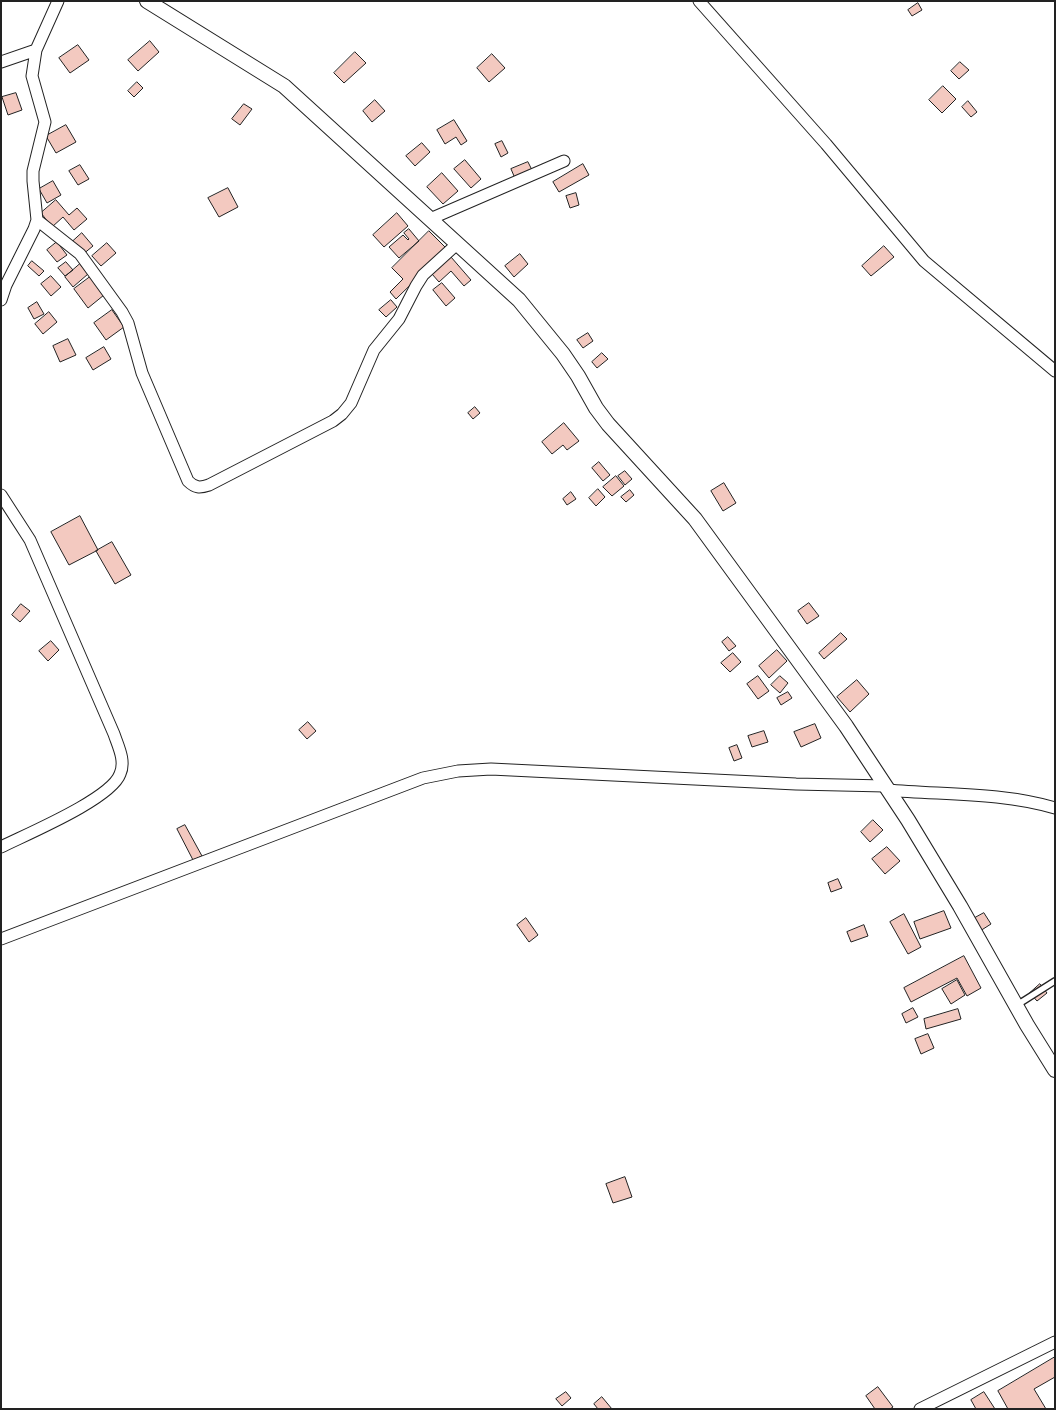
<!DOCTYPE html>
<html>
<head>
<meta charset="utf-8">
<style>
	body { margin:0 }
	#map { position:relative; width:1056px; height:1410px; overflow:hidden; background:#fff; font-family:Arial,sans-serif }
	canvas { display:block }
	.frame { position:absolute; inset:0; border:2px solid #222; pointer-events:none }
</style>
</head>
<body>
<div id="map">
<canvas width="1056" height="1410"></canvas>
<div class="frame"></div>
</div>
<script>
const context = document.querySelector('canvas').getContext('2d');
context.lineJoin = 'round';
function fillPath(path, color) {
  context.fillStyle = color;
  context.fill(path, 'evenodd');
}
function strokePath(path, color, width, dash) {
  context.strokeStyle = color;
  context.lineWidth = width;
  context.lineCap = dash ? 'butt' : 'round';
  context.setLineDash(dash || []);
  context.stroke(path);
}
const building = new Path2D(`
	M 918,3 L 922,10 L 912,16 L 908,10 Z
	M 150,41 L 159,52 L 138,71 L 128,60 Z
	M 78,45 L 89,60 L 70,73 L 59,58 Z
	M 355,52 L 366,63 L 344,83 L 334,73 Z
	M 492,54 L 505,68 L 489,82 L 477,68 Z
	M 960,62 L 969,70 L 959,79 L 951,71 Z
	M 137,82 L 143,88 L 134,97 L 128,91 Z
	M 943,86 L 956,99 L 942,113 L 929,100 Z
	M 16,93 L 22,110 L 8,115 L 2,97 Z
	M 375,100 L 385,111 L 372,122 L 363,111 Z
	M 968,101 L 977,112 L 971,117 L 962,107 Z
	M 244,104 L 252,109 L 240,125 L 232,119 Z
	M 454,120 L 467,141 L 461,145 L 456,137 L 445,144 L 437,130 Z
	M 66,125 L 76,142 L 56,153 L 46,136 Z
	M 502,141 L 508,153 L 501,157 L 495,144 Z
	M 422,143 L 430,152 L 415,166 L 406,156 Z
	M 465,160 L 481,179 L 471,188 L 454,169 Z
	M 528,162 L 535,176 L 517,183 L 511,169 Z
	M 583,164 L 589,175 L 559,192 L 553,182 Z
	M 80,165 L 89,179 L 78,185 L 69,171 Z
	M 442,173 L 458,191 L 443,204 L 427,187 Z
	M 53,181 L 61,195 L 47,203 L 39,189 Z
	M 228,188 L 238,207 L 219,217 L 208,198 Z
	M 576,193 L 579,205 L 570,208 L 566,196 Z
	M 56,200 L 69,215 L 77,208 L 87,219 L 74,230 L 63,217 L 52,227 L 41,213 Z
	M 397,213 L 408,226 L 384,247 L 373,235 Z
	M 409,229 L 419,241 L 399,258 L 389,247 L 403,235 L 408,240 L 409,239 L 404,233 Z
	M 429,231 L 447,249 L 396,299 L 390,292 L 403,279 L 392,268 Z
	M 82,233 L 93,246 L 82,255 L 71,243 Z
	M 57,242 L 67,255 L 57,262 L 47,250 Z
	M 107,243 L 116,253 L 101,266 L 92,256 Z
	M 884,246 L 894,257 L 871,276 L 862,266 Z
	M 520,254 L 528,264 L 514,277 L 505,266 Z
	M 451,257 L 471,280 L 464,286 L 451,271 L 439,282 L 432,274 Z
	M 32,261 L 44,271 L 39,276 L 28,266 Z
	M 66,262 L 73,270 L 65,276 L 58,268 Z
	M 80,264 L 88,274 L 73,287 L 65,277 Z
	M 51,276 L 61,287 L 51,296 L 41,284 Z
	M 90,277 L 104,295 L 88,308 L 74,289 Z
	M 442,283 L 455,298 L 446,306 L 433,290 Z
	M 391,300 L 397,307 L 386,317 L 379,310 Z
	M 37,302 L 44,314 L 34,319 L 28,308 Z
	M 112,310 L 124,327 L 106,340 L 94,323 Z
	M 49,312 L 57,322 L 43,334 L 35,324 Z
	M 588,333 L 593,341 L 583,348 L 577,340 Z
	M 68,339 L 76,355 L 60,362 L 53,346 Z
	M 104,347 L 111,359 L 93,370 L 86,358 Z
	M 602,353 L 608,359 L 597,368 L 592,362 Z
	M 475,407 L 480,413 L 473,419 L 468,413 Z
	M 564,423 L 579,441 L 567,450 L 563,445 L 552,454 L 542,442 Z
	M 599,462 L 610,475 L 603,481 L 592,468 Z
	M 625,471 L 632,479 L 625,485 L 618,476 Z
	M 616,476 L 624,486 L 612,496 L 603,487 Z
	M 724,483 L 736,503 L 723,511 L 711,491 Z
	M 598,489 L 605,497 L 596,506 L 589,498 Z
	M 630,490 L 634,495 L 626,502 L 621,497 Z
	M 571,492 L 576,499 L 567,505 L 563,499 Z
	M 80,516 L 98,550 L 69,565 L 51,532 Z
	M 112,542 L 131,575 L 115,584 L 96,551 Z
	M 809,603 L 819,616 L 807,624 L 798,611 Z
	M 21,604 L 30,611 L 20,622 L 12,615 Z
	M 841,633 L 847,639 L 824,659 L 819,653 Z
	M 728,637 L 736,646 L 729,651 L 722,642 Z
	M 51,641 L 59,650 L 48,661 L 39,651 Z
	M 777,650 L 787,661 L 769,678 L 759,666 Z
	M 733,653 L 741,662 L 730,672 L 721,663 Z
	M 758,676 L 769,691 L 758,699 L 747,684 Z
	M 780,676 L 788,683 L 780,693 L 771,685 Z
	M 857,680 L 869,694 L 850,712 L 837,697 Z
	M 788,692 L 792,698 L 781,705 L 777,698 Z
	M 308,722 L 316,731 L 307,739 L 299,730 Z
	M 815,724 L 821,738 L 801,747 L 794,732 Z
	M 764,731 L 768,742 L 752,747 L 748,736 Z
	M 737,745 L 742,758 L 734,761 L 729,748 Z
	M 873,820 L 883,830 L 870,842 L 861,832 Z
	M 185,825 L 202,856 L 193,860 L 177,829 Z
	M 887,847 L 900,861 L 885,874 L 872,859 Z
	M 838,879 L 842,888 L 831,892 L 828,883 Z
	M 944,911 L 951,928 L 920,939 L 914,922 Z
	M 984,913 L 991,924 L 980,931 L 973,919 Z
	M 904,914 L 921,947 L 908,954 L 890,922 Z
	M 526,918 L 538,935 L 529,942 L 517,925 Z
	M 864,925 L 868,936 L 851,942 L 847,932 Z
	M 964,956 L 981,988 L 967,996 L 957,978 L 911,1002 L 904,988 Z
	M 957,980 L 965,995 L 951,1004 L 942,989 Z
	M 1040,984 L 1047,993 L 1037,1001 L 1030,993 Z
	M 913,1008 L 918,1017 L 906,1023 L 902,1014 Z
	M 958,1009 L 961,1019 L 926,1029 L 924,1019 Z
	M 928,1034 L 934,1048 L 921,1054 L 915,1039 Z
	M 625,1177 L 632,1197 L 613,1203 L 606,1184 Z
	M 1055,1357 L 1055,1377 L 1034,1389 L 1046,1409 L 1008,1409 L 998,1391 Z
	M 878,1387 L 893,1407 L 890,1409 L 875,1409 L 866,1396 Z
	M 566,1392 L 571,1398 L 562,1406 L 556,1399 Z
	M 984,1392 L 995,1409 L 976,1409 L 971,1400 Z
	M 602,1397 L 612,1409 L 598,1409 L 594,1404 Z`);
fillPath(building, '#f3c9c0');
strokePath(building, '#222', 1);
const service = new Path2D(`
	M 1017,1005 L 1055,981`);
const minor = new Path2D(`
	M 699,1 L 826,144 L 924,261 L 1055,371
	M 1,62 L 36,50
	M 430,219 L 564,161
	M 37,220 L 80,254 L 122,312 L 128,323 L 142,373 L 188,481 C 195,488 200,488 209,485 L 333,421 L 342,414 L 351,403 L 374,350 L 399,319 L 416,286 L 423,275 L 457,244
	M 1,300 L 6,285 L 34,229 L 37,220 L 33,181 L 33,171 L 45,122 L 32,76 L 36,50 L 58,1
	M 1,495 L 30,540 L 114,734 C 118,746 126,761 120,774 C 111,799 27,834 1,847
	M 887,790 C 943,795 1001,792 1055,808
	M 1,939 L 423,778 L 458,771 L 491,769 L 796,784 L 885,786
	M 920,1409 L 1055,1342`);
const tertiary = new Path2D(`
	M 147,1 L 284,86 L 519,300 L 563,354 L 578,376 L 596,408 L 608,424 L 695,519 L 846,726 L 908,820 L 960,906 L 1027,1025 L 1055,1070`);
strokePath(service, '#222', 8);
strokePath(minor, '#222', 13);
strokePath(tertiary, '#222', 16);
strokePath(service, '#fff', 5.5);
strokePath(minor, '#fff', 11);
strokePath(tertiary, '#fff', 14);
</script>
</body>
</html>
